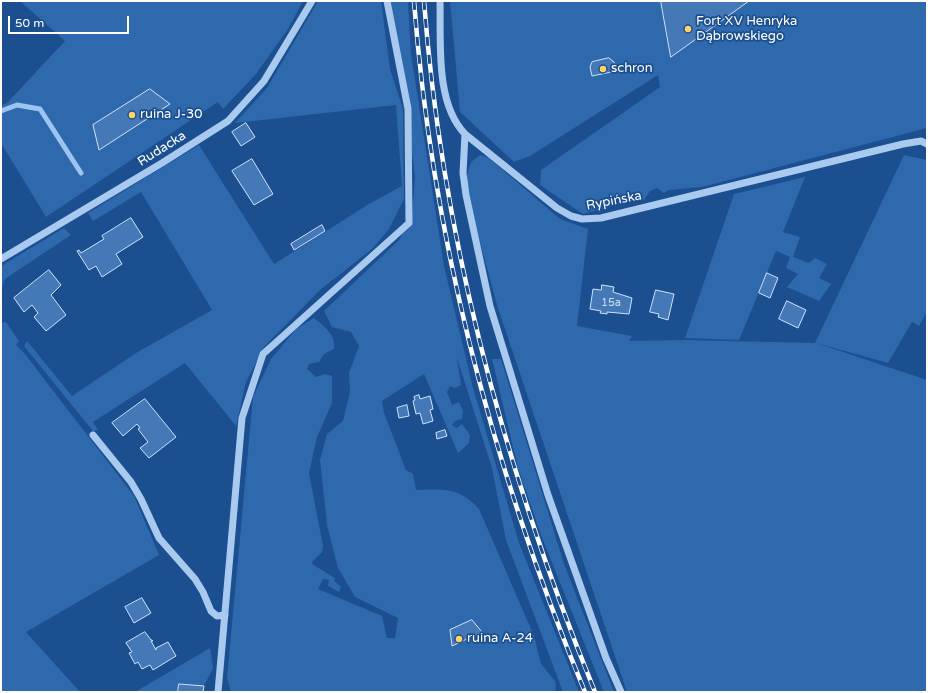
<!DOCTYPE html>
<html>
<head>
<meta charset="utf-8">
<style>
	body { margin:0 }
	#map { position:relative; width:928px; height:693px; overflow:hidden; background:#1b4f8f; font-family:"Varela Round",sans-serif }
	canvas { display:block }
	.frame { position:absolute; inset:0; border:2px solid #fff; pointer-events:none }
	.scale { position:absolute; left:8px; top:16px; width:121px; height:18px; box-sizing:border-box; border:2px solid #fff; border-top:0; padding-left:5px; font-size:12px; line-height:14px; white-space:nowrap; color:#fff; -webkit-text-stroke:3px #1b4f8f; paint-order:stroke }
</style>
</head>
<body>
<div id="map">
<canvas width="928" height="693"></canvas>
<div class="frame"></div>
<div class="scale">50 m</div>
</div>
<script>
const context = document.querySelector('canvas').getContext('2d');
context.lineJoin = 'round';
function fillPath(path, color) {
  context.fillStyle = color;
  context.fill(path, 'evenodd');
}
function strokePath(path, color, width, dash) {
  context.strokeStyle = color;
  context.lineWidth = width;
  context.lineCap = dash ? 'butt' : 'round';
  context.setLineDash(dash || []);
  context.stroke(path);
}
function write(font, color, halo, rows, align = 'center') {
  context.font = font + ' "Varela Round",sans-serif';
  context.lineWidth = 3.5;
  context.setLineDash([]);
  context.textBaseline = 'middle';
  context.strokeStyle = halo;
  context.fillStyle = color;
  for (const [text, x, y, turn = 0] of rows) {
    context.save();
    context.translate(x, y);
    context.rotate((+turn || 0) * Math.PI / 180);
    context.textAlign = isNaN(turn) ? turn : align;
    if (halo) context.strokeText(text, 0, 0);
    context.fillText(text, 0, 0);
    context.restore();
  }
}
fillPath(new Path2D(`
	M 20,1 L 303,1 L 288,29 L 256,74 L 223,109 L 218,102 L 46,217 L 1,143 L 1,105 L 7,103 L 65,41 Z
	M 318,1 L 381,1 L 390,69 L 403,109 L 404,199 L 389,229 L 372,249 L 320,290 L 264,347 L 246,382 L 236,426 L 185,363 L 93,422 L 98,430 L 93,431 L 24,346 L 27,341 L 72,396 L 136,353 L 212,310 L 141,192 L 93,221 L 88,213 L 199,145 L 274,264 L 369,204 L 402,186 L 396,105 L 235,123 L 267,88 Z
	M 390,1 L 408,1 L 411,54 L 444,266 L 473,388 L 519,543 L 579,692 L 563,692 L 506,540 L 492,468 L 457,358 L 461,385 L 455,388 L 450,386 L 447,392 L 452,405 L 459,402 L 463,411 L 462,419 L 455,421 L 452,425 L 457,428 L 462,424 L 470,435 L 469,443 L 458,453 L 424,374 L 382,401 L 384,413 L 406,470 L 413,474 L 416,490 C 443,489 460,487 479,509 L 534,636 L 541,664 L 555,681 L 556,689 L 553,692 L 231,692 L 227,678 L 253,397 L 271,359 L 296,329 L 314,318 C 325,327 336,335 334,349 L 324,354 L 319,362 L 309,364 L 307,369 L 316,377 L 325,374 L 332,376 L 332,403 L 317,437 L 309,473 L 323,546 L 322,552 L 312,562 L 312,564 L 335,578 L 334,581 L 341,587 L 339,592 L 328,586 L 329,580 L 323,579 L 318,589 L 382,616 L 387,638 L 395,638 L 398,618 L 355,597 L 338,568 L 327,525 L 320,460 L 327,434 L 343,421 L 350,392 L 349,373 L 359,346 L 351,332 L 332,327 L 324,311 L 399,240 L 412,215 L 415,178 L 400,53 Z
	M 450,1 L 661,1 L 671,57 L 749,1 L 927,1 L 927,128 L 702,187 L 669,190 L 664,193 L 657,188 L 650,191 L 644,200 L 638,199 L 583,214 L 540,185 L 541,170 L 660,87 L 658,75 L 530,156 L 514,162 L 460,112 Z
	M 480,155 L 489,158 L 560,219 L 588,229 L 577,326 L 632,336 L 629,341 L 684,340 L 815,343 L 904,155 L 927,160 L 927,312 L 919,326 L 912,322 L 888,363 L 816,343 L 927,380 L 927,692 L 627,692 L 497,305 L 476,227 L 466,178 L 471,162 Z
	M 805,177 L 783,232 L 800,237 L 793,257 L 809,263 L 815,258 L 827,264 L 819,278 L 831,284 L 819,301 L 787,287 L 798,274 L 786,268 L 790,257 L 776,251 L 739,340 L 685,338 L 734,194 Z
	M 64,228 L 71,235 L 5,279 L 1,290 L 1,266 Z
	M 6,322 L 19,341 L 16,345 L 25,354 L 134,496 L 159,555 L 26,632 L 80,692 L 1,692 L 1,323 Z
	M 492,359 L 501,359 L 564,564 L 614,692 L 604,692 L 541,535 L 518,468 Z
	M 210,648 L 213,668 L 204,686 L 179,684 L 178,692 L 135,692 Z`), '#2e69ad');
strokePath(new Path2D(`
	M 1,111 L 17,105 L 40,109 L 81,173`), '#9cc4f0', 5);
const building = new Path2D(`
	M 661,1 L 749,1 L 671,57 Z
	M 609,58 L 614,62 L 616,71 L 592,76 L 590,67 L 592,62 Z
	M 150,89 L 170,104 L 99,150 L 93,125 Z
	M 246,123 L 255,137 L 241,146 L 232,132 Z
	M 252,159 L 273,194 L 254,205 L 232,171 Z
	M 131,218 L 143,237 L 116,254 L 122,264 L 102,277 L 96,266 L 89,270 L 77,251 L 79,250 L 81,253 L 104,239 L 102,236 Z
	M 322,225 L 325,231 L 294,250 L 291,244 Z
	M 49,270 L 61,285 L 51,295 L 66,315 L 46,331 L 34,317 L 38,313 L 32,305 L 24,312 L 14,298 Z
	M 767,273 L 778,278 L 770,298 L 759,293 Z
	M 602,285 L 614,287 L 613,292 L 632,298 L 629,314 L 607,312 L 607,314 L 600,313 L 601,311 L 590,309 L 593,289 L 601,290 Z
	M 656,290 L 674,294 L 668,320 L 658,317 L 659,314 L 650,312 Z
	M 787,301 L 806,310 L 798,328 L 779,319 Z
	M 419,395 L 420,399 L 430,396 L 433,409 L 430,410 L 433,421 L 423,424 L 420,413 L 416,414 L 413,401 L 415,400 L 414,397 Z
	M 145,399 L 176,437 L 149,458 L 140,448 L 148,442 L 138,429 L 140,428 L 137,424 L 123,436 L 112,423 Z
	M 407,405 L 409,416 L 399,418 L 397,408 Z
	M 445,430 L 447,436 L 437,439 L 436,433 Z
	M 142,598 L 151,613 L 134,623 L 125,607 Z
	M 472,620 L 482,632 L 452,646 L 450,630 Z
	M 145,632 L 151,640 L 152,640 L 153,641 L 151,641 L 156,650 L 156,648 L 168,642 L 176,656 L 153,670 L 150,665 L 142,669 L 138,662 L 135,664 L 129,653 L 132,652 L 126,643 Z
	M 179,684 L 204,686 L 203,692 L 178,692 Z`);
fillPath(building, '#4478b7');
strokePath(building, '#cfe3fa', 1);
strokePath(new Path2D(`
	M 440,1 C 441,42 435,103 465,134 L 557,208 L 571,216 L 582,219 L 601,218 L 903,144 L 921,141 L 927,144
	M 465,134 L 463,173 L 466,195 L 490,306 L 548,495 L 606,658 L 621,692
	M 1,259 L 162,163 L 228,121 L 264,81 L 312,1
	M 93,435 L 131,482 L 141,499 L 159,538 L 195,579 L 203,592 L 211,611 L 217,616 L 225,615
	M 218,692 L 242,418 L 263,354 L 409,223 L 408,109 L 387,1`), '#a9c9ee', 7);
const rail = new Path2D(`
	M 414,1 C 432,239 494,472 585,692
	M 424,1 C 442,239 505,471 595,692`);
strokePath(rail, '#fff', 4.5);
strokePath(rail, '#1b4f8f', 3, [9]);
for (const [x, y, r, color] of [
	[688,29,4,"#ffd166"],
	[603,69,4,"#ffd166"],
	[132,115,4,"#ffd166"],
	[459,639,4,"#ffd166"]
]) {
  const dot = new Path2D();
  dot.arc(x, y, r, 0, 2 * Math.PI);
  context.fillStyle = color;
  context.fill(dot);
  strokePath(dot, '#1b4f8f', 1.5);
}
write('11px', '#d0dded', null, [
	["15a",611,303]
]);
write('13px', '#fff', '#1b4f8f', [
	["Fort XV Henryka",696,22],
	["Dąbrowskiego",696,37],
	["schron",611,69],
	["ruina J-30",140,115],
	["ruina A-24",467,639]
], 'left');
write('13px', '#fff', '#1b4f8f', [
	["Rudacka",162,149,-32],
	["Rypińska",614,201,-11]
]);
</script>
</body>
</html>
